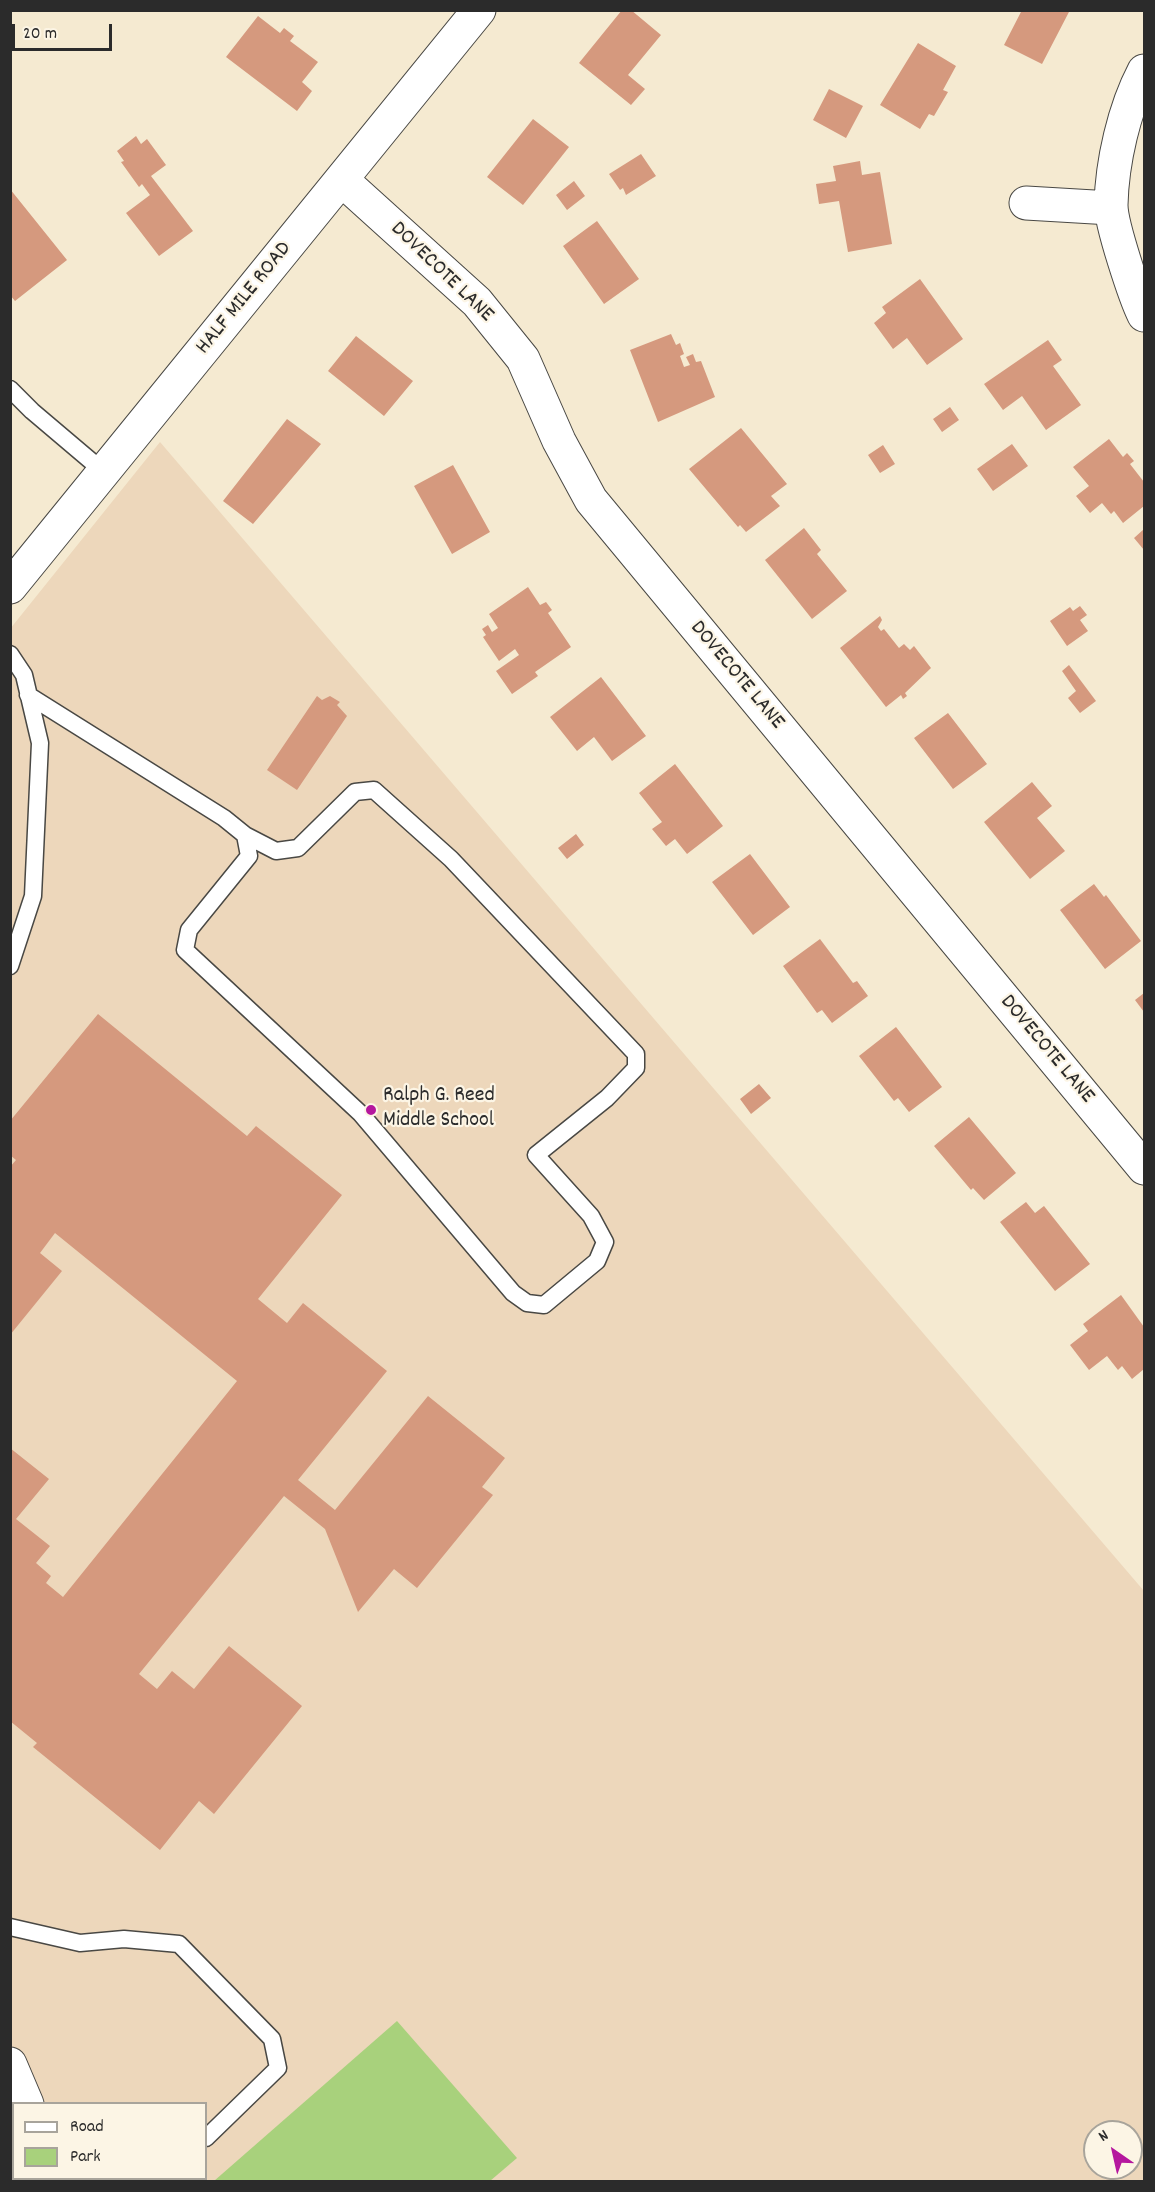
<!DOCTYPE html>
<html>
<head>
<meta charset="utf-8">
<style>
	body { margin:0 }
	#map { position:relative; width:1155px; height:2192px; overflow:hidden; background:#f5ead1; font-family:Dekko,sans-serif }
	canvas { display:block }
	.frame { position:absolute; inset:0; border:12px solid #2b2b2b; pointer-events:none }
	.legend { position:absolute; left:12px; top:2102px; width:195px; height:78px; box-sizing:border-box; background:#fcf5e5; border:2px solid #a8a49b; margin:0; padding:8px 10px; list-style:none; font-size:18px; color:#2b2b2b }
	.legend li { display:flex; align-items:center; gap:12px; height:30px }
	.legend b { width:30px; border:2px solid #a8a49b }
	.north { position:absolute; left:1083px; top:2120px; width:60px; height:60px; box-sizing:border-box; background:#fcf5e5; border:2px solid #a8a49b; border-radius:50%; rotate:326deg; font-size:16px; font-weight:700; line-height:24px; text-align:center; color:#2b2b2b }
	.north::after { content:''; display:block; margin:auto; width:21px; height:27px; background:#b5179e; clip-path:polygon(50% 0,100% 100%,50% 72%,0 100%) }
	.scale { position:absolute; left:12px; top:24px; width:100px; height:27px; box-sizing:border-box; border:3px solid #2b2b2b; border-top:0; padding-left:8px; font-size:18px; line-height:21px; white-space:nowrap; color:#2b2b2b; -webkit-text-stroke:4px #fcf5e5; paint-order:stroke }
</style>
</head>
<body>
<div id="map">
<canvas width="1155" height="2192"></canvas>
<div class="frame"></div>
<ul class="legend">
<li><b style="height:8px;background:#fff"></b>Road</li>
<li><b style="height:16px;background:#a8d17c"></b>Park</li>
</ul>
<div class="north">N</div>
<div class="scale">20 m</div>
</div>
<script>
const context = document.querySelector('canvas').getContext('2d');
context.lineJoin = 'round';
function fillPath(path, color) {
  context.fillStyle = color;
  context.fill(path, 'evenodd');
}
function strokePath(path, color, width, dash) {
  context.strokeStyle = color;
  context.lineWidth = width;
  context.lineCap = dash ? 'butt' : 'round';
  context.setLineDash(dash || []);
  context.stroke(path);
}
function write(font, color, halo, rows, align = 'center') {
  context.font = font + ' Dekko,sans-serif';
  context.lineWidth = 4.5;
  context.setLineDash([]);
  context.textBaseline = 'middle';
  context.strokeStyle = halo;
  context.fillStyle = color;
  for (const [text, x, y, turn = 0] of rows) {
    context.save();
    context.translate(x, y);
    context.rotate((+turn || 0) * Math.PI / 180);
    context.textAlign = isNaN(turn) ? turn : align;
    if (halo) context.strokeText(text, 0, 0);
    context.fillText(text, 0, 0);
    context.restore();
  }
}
fillPath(new Path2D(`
	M 160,442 L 1144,1591 L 1144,2181 L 23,2182 L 20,2179 L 206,2178 L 206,2104 L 14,2104 L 13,2171 L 11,2168 L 10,629 ZM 1095,2132 L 1131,2132 L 1131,2168 L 1095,2168 Z`), '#edd7bb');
fillPath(new Path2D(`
	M 397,2021 L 517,2158 L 490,2181 L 214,2181 Z`), '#a8d17c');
fillPath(new Path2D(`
	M 622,10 L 631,10 L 661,35 L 628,75 L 645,89 L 631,105 L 579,63 Z
	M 1022,10 L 1070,10 L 1042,64 L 1004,45 Z
	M 258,16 L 280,33 L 284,28 L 294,36 L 290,41 L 318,62 L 302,82 L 312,91 L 297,111 L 226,57 Z
	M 918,43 L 956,66 L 943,90 L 948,92 L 934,116 L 929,114 L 920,129 L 880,105 Z
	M 829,89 L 863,106 L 846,138 L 813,120 Z
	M 533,119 L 569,147 L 523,205 L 487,177 Z
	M 136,136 L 141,144 L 147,139 L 166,165 L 151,176 L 193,231 L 159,256 L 126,213 L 150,195 L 142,184 L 139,187 L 121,162 L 124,161 L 117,151 Z
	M 641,154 L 656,176 L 626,195 L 623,188 L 620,190 L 609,174 Z
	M 860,161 L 862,175 L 880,172 L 892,244 L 848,252 L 839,201 L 819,204 L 816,184 L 836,181 L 833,166 Z
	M 574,181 L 585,196 L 567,210 L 556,195 Z
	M 10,189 L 67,260 L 15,301 L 10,295 Z
	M 597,221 L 639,279 L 604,304 L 563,246 Z
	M 920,279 L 963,339 L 927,365 L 907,338 L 893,349 L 874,323 L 886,313 L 882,307 Z
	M 671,334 L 676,345 L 680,343 L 684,354 L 680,356 L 684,367 L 690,365 L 686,357 L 693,354 L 696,362 L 701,361 L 715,397 L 658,422 L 630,350 Z
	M 356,336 L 413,381 L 384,416 L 328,371 Z
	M 1048,340 L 1062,360 L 1053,366 L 1081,405 L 1046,430 L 1022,396 L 1003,410 L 984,384 Z
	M 950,407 L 959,420 L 942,432 L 933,419 Z
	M 287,419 L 321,444 L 253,524 L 223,501 Z
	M 741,428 L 787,484 L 771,496 L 780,506 L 746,532 L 740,525 L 738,527 L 689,469 Z
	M 1109,439 L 1123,457 L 1127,453 L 1134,461 L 1130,464 L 1144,482 L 1144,506 L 1123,523 L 1114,511 L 1111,514 L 1102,503 L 1090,513 L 1076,496 L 1089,486 L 1073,467 Z
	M 1012,444 L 1028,466 L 993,491 L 977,469 Z
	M 883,445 L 895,464 L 880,473 L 868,455 Z
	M 453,465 L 490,532 L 452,554 L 414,486 Z
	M 804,528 L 821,550 L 817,554 L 847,591 L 812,619 L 765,560 Z
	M 1144,529 L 1144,550 L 1134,538 Z
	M 528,587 L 540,605 L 546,602 L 552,610 L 548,613 L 571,647 L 535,672 L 538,676 L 512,694 L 496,671 L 519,655 L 515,649 L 499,661 L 483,637 L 486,635 L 482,629 L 488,625 L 492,632 L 498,628 L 489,614 Z
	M 1080,606 L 1087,615 L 1080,620 L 1088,631 L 1067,646 L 1050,621 L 1070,607 L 1073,611 Z
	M 880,616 L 882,620 L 878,627 L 881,631 L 884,629 L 899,648 L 904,644 L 910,650 L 914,646 L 931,668 L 905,693 L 907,696 L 903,699 L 901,695 L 886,707 L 840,648 Z
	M 1069,665 L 1096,701 L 1080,713 L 1068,698 L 1076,691 L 1062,671 Z
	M 601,677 L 646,736 L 612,761 L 594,737 L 577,751 L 550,717 Z
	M 317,696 L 322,700 L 330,696 L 340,702 L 337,705 L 347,716 L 297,790 L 267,770 Z
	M 948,713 L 987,764 L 953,789 L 914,738 Z
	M 675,764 L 723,826 L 687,854 L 675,839 L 666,846 L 652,829 L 662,822 L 639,793 Z
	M 1032,782 L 1052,806 L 1037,818 L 1065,851 L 1030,879 L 984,822 Z
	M 576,834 L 584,845 L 567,859 L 558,848 Z
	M 750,854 L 790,907 L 753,935 L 712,882 Z
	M 1094,884 L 1104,897 L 1106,895 L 1141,941 L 1105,969 L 1060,910 Z
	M 820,939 L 853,983 L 857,981 L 868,996 L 832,1023 L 822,1010 L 817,1013 L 783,966 Z
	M 1144,993 L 1144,1012 L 1135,1000 Z
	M 98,1014 L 247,1136 L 256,1126 L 342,1195 L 258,1299 L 287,1323 L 303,1303 L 387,1371 L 298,1480 L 335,1510 L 428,1396 L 505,1458 L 482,1487 L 493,1495 L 417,1588 L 394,1569 L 358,1612 L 325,1529 L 284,1496 L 139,1674 L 157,1689 L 172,1671 L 194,1689 L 229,1646 L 302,1706 L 214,1814 L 199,1801 L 160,1850 L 33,1747 L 37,1743 L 10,1721 L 10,1448 L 49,1479 L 16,1519 L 50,1546 L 36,1563 L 51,1576 L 46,1583 L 63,1597 L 237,1381 L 55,1233 L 40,1253 L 62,1271 L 10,1335 L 10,1167 L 16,1160 L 10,1155 L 10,1121 Z
	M 896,1027 L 942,1087 L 909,1112 L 898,1098 L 894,1101 L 859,1056 Z
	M 759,1084 L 771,1098 L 751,1114 L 740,1099 Z
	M 969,1117 L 1016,1173 L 984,1200 L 973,1188 L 971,1190 L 934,1146 Z
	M 1026,1202 L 1035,1213 L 1044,1206 L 1090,1264 L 1055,1291 L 1000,1222 Z
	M 1121,1295 L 1144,1327 L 1144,1369 L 1132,1379 L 1122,1366 L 1118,1370 L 1107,1356 L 1089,1370 L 1070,1345 L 1088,1331 L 1083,1324 Z`), '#d5997e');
const lane = new Path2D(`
	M 10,389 L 32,411 L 104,472
	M 10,654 L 24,675 L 40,743 L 33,896 L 10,966
	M 28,695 L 224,818 L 245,835 L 249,856 L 189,930 L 185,950 L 361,1114 L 513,1293 L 527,1303 L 544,1305 L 597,1261 L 605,1242 L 591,1216 L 536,1155 L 607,1098 L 636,1068 L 636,1054 L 451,859 L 374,790 L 355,792 L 298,848 L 276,851 L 245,835
	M 10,1927 L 80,1943 L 124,1939 L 179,1944 L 272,2039 L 278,2068 L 206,2138
	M 154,2182 L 157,2178`);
const street = new Path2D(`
	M 1144,71 C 1124,109 1112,162 1111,205 C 1111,224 1135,297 1144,315
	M 342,180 L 477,302 L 523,359 L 559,441 L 591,500 L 1144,1168
	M 1026,203 L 1111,208
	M 10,587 L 479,10
	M 10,2064 L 27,2104
	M 87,2178 L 90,2182`);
strokePath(lane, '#494844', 19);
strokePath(street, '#494844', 35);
strokePath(lane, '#fff', 16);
strokePath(street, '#fff', 33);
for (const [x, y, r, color] of [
	[371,1110,6,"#b5179e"]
]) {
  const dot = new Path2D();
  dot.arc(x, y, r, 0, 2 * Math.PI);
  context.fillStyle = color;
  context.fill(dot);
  strokePath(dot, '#fcf5e5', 2);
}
write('22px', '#2b2b2b', '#fcf5e5', [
	["DOVECOTE LANE",441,273,44],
	["HALF MILE ROAD",245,299,-51],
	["DOVECOTE LANE",736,676,50],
	["DOVECOTE LANE",1046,1050,50]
]);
write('22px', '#2b2b2b', '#fcf5e5', [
	["Ralph G. Reed",383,1097],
	["Middle School",383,1122]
], 'left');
</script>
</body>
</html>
